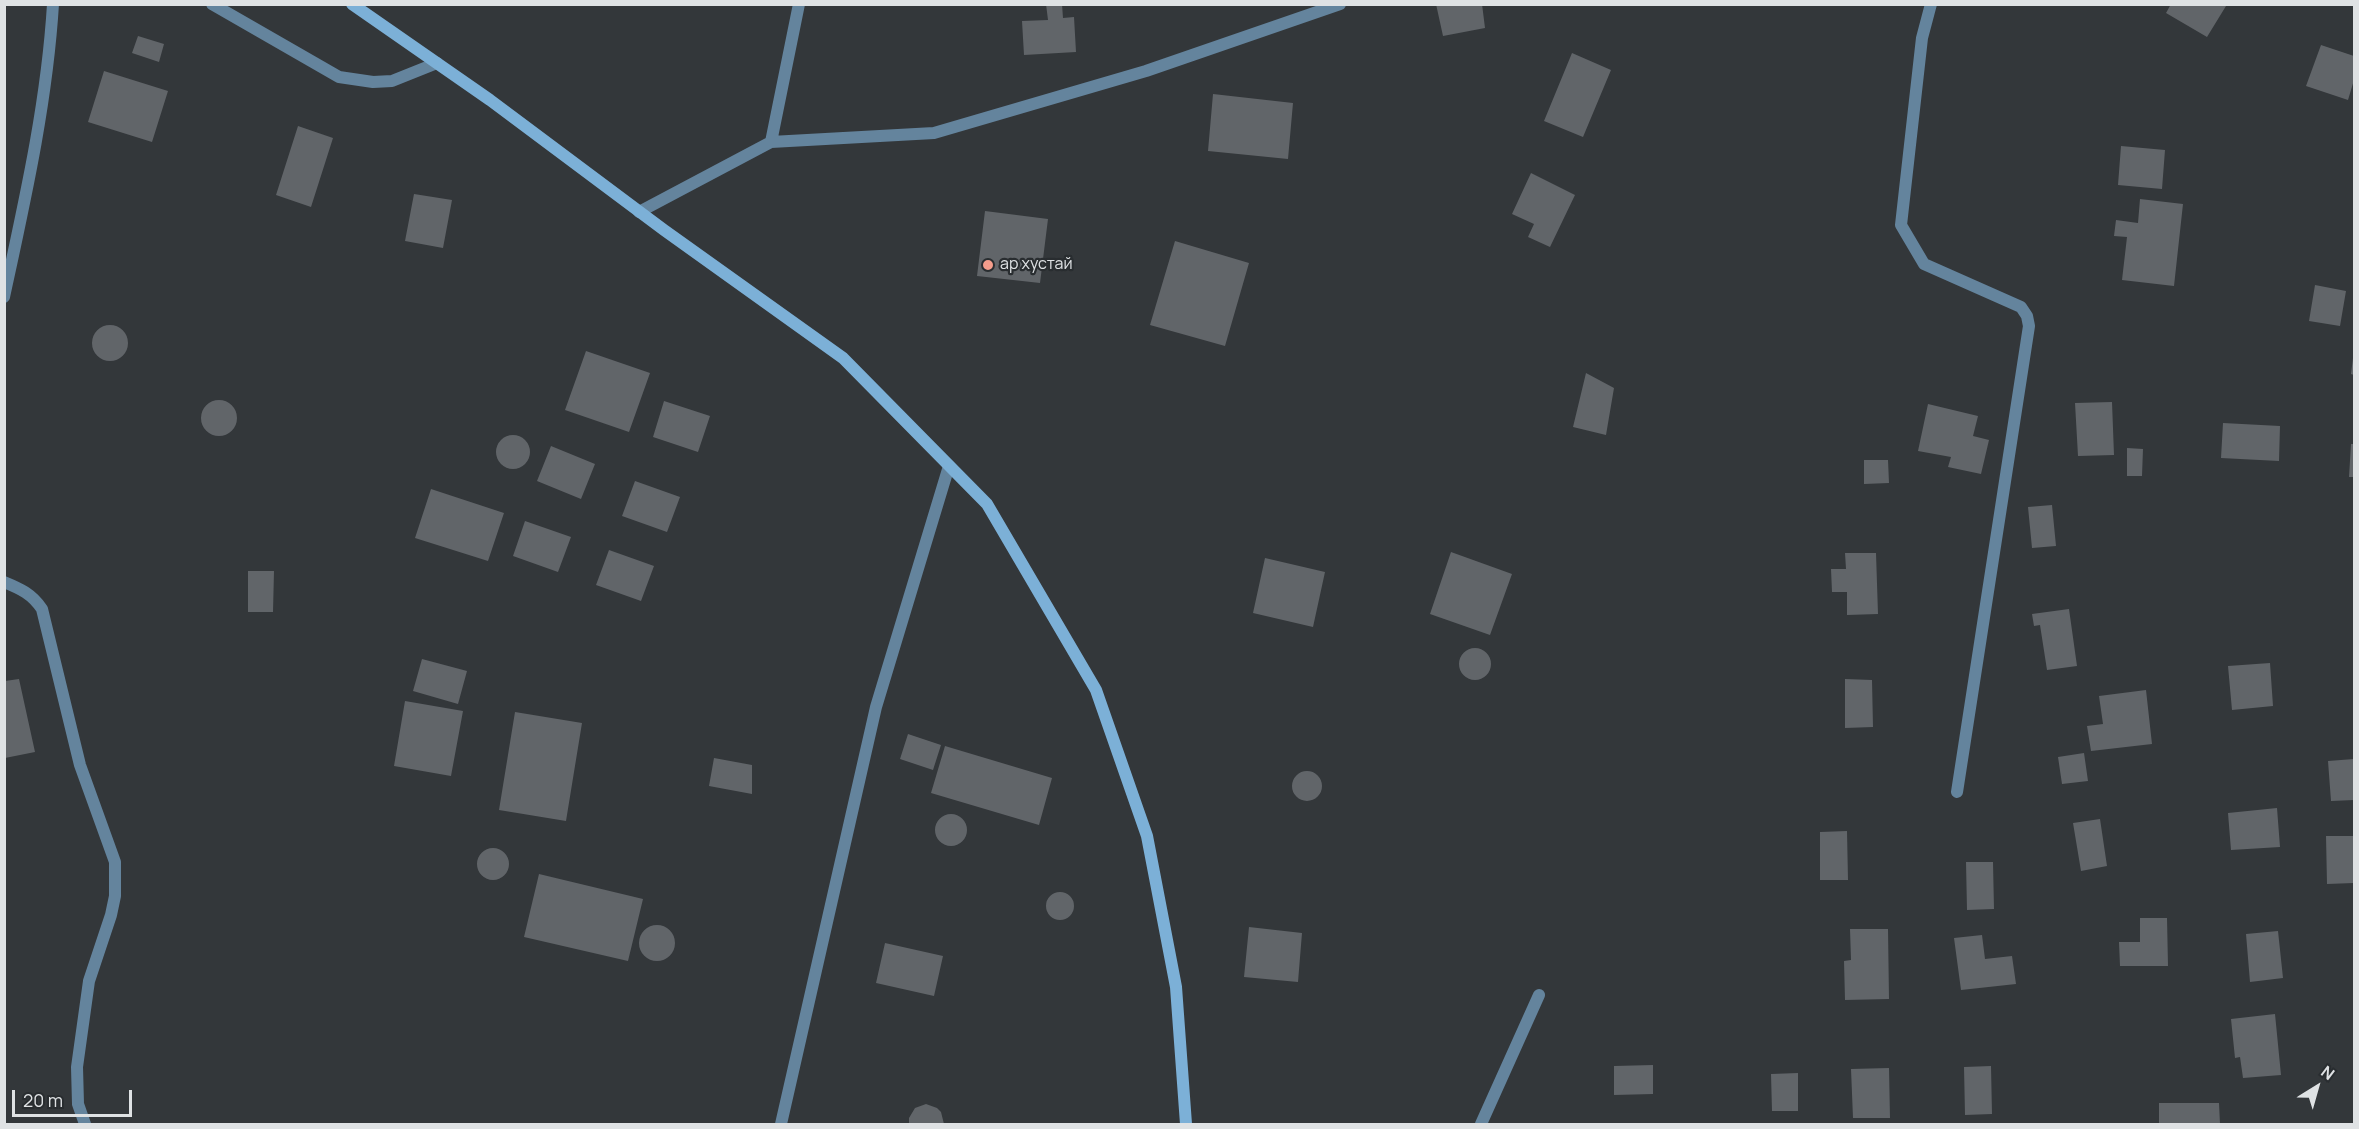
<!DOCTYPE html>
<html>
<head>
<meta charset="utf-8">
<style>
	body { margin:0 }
	#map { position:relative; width:2359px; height:1129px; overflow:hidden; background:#33373a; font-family:Manrope,sans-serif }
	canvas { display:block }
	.frame { position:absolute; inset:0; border:6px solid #dfe2e4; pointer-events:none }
	.north { position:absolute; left:2287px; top:1057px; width:60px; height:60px; -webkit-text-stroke:4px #292d30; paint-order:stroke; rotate:37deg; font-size:16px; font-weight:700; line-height:24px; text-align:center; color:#dfe2e4 }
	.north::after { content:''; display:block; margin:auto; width:21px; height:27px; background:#dfe2e4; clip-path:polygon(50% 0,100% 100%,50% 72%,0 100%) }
	.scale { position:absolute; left:12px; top:1090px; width:120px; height:27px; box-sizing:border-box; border:3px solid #dfe2e4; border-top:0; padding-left:8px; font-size:18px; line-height:21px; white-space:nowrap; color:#dfe2e4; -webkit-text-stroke:4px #292d30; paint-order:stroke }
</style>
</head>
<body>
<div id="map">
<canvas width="2359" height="1129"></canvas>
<div class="frame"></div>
<div class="north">N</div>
<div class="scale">20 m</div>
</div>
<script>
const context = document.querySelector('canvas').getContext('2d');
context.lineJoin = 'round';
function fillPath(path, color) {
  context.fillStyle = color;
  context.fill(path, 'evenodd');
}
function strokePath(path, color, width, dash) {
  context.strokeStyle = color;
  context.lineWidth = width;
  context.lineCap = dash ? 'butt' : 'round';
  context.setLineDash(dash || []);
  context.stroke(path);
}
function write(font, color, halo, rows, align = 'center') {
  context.font = font + ' Manrope,sans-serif';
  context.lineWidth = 4.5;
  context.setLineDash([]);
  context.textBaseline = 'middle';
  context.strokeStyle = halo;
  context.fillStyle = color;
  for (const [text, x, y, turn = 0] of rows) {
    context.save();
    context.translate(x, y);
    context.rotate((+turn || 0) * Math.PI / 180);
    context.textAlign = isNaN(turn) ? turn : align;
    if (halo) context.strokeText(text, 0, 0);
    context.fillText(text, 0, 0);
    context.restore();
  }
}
fillPath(new Path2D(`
	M 1046,4 L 1062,4 L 1063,18 L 1074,17 L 1076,52 L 1024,55 L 1022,21 L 1048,20 Z
	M 1436,4 L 1482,4 L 1485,28 L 1443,36 Z
	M 2171,4 L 2223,4 L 2226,6 L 2207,37 L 2166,13 Z
	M 138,36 L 164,44 L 159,62 L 132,53 Z
	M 2321,45 L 2354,56 L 2354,80 L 2348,100 L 2306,86 Z
	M 1572,53 L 1611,70 L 1583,137 L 1544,121 Z
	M 104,71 L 168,91 L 152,142 L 88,122 Z
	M 1213,94 L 1293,103 L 1288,159 L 1208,151 Z
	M 298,126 L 333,138 L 311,207 L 276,195 Z
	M 2121,146 L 2165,150 L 2162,189 L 2118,185 Z
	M 1531,173 L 1575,195 L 1550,247 L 1528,237 L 1534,224 L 1512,214 Z
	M 414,194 L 452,200 L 443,248 L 405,241 Z
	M 2140,199 L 2183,204 L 2174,286 L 2122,280 L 2127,237 L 2114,236 L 2116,220 L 2138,223 Z
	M 985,211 L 1048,219 L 1040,283 L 977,276 Z
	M 1175,241 L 1249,263 L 1225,346 L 1150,325 Z
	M 2315,285 L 2346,291 L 2340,326 L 2309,321 Z
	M92 343a18 18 0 1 1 36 0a18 18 0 1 1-36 0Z
	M 586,351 L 650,373 L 629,432 L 565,410 Z
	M 2353,358 L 2354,358 L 2354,375 L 2351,374 Z
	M 1586,373 L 1614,388 L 1606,435 L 1573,427 Z
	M201 418a18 18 0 1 1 36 0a18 18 0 1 1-36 0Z
	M 664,401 L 710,416 L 698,452 L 653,437 Z
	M 2112,402 L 2114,455 L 2078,456 L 2075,403 Z
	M 1928,404 L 1978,416 L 1973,436 L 1989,440 L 1981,474 L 1948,467 L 1951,457 L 1918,451 Z
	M 2223,423 L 2280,426 L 2279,461 L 2221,458 Z
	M496 452a17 17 0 1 1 34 0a17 17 0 1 1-34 0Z
	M 2351,444 L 2354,444 L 2354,477 L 2349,477 Z
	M 551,446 L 595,464 L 581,499 L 537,481 Z
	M 2127,448 L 2143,449 L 2142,476 L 2127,476 Z
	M 1864,460 L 1888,460 L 1889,483 L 1864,484 Z
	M 635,481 L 680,497 L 667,532 L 622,516 Z
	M 431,489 L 504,513 L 488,561 L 415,538 Z
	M 2052,505 L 2056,546 L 2032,548 L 2028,507 Z
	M 525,521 L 571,537 L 558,572 L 513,556 Z
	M 609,550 L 654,566 L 641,601 L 596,585 Z
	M 1451,552 L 1512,574 L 1490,635 L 1430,614 Z
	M 1845,553 L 1876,553 L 1878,614 L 1847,615 L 1847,592 L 1832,592 L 1831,569 L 1846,569 Z
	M 1265,558 L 1325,572 L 1313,627 L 1253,613 Z
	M 248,571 L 274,571 L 273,612 L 248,612 Z
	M 2069,609 L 2077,666 L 2047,670 L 2040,625 L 2034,626 L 2032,614 Z
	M1459 664a16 16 0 1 1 32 0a16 16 0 1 1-32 0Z
	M 422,659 L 467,671 L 458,704 L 413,691 Z
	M 2270,663 L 2273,706 L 2232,710 L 2228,666 Z
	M 19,679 L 35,752 L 5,758 L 5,681 Z
	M 1845,679 L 1872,680 L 1873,727 L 1845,728 Z
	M 2146,690 L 2152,744 L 2091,751 L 2087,726 L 2103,724 L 2099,696 Z
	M 405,701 L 463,711 L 451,776 L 394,766 Z
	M 515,712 L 582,723 L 566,821 L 499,810 Z
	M 908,734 L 941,745 L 933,770 L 900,759 Z
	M 945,746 L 1052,778 L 1039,825 L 931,793 Z
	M 2084,753 L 2088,781 L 2062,784 L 2058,757 Z
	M 714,758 L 752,765 L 752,794 L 709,786 Z
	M 2354,759 L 2354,800 L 2331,801 L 2328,761 Z
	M1292 786a15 15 0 1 1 30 0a15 15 0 1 1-30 0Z
	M 2277,808 L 2280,847 L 2231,850 L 2228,813 Z
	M935 830a16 16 0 1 1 32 0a16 16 0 1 1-32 0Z
	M 2100,819 L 2107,866 L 2081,871 L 2073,823 Z
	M 1847,831 L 1848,880 L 1820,880 L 1820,832 Z
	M 2326,836 L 2353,836 L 2354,883 L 2327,884 Z
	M477 864a16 16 0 1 1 32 0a16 16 0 1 1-32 0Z
	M 1966,862 L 1993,862 L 1994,909 L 1967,910 Z
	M 539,874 L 643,899 L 628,961 L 524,937 Z
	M1046 906a14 14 0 1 1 28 0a14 14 0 1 1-28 0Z
	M 2140,918 L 2167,918 L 2168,966 L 2120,966 L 2119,942 L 2140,942 Z
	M639 943a18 18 0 1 1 36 0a18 18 0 1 1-36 0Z
	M 1249,927 L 1302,933 L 1298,982 L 1244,977 Z
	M 1850,929 L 1888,929 L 1889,999 L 1845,1000 L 1844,961 L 1851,960 Z
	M 2278,931 L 2283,978 L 2250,982 L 2246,934 Z
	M 1982,935 L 1985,959 L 2012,956 L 2016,984 L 1961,990 L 1954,938 Z
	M 885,943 L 943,956 L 934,996 L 876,983 Z
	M 2275,1014 L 2281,1075 L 2243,1078 L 2240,1057 L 2235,1058 L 2231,1019 Z
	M 1653,1065 L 1653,1094 L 1614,1095 L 1614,1066 Z
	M 1991,1066 L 1992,1114 L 1965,1115 L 1964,1067 Z
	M 1889,1068 L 1890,1118 L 1853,1118 L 1851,1069 Z
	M 1798,1073 L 1798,1111 L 1772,1111 L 1771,1074 Z
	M 2159,1103 L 2219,1103 L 2220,1124 L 2159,1124 Z
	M 926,1104 L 937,1108 L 941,1112 L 944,1124 L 909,1124 L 909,1118 L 915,1108 Z`), '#616569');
strokePath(new Path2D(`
	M 212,4 L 339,77 L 373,82 L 392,81 L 437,63
	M 1931,4 L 1922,38 L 1901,225 L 1924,264 L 2021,307 L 2027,316 L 2029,326 L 1957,792
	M 771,142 L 799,4
	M 639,212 L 771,142 L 934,133 L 1146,71 L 1340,4
	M 4,297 C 25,200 47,103 53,4
	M 4,582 C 21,589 32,594 42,609 L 80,765 L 115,862 L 115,896 L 111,915 L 89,981 L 77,1067 L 78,1104 L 85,1124
	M 781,1124 L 876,707 L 949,466
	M 1481,1124 L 1539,995`), '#64849d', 12);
strokePath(new Path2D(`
	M 352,4 L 490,100 L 664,230 L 843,358 L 987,504 L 1096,690 L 1147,836 L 1176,987 L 1186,1124`), '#7cb0d7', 12);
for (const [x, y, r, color] of [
	[988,265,6,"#f49d8c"]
]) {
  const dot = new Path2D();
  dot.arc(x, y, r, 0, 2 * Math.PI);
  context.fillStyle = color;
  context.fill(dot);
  strokePath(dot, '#292d30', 2);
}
write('16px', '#dfe2e4', '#292d30', [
	["ар хустай",1000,265]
], 'left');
</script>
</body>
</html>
